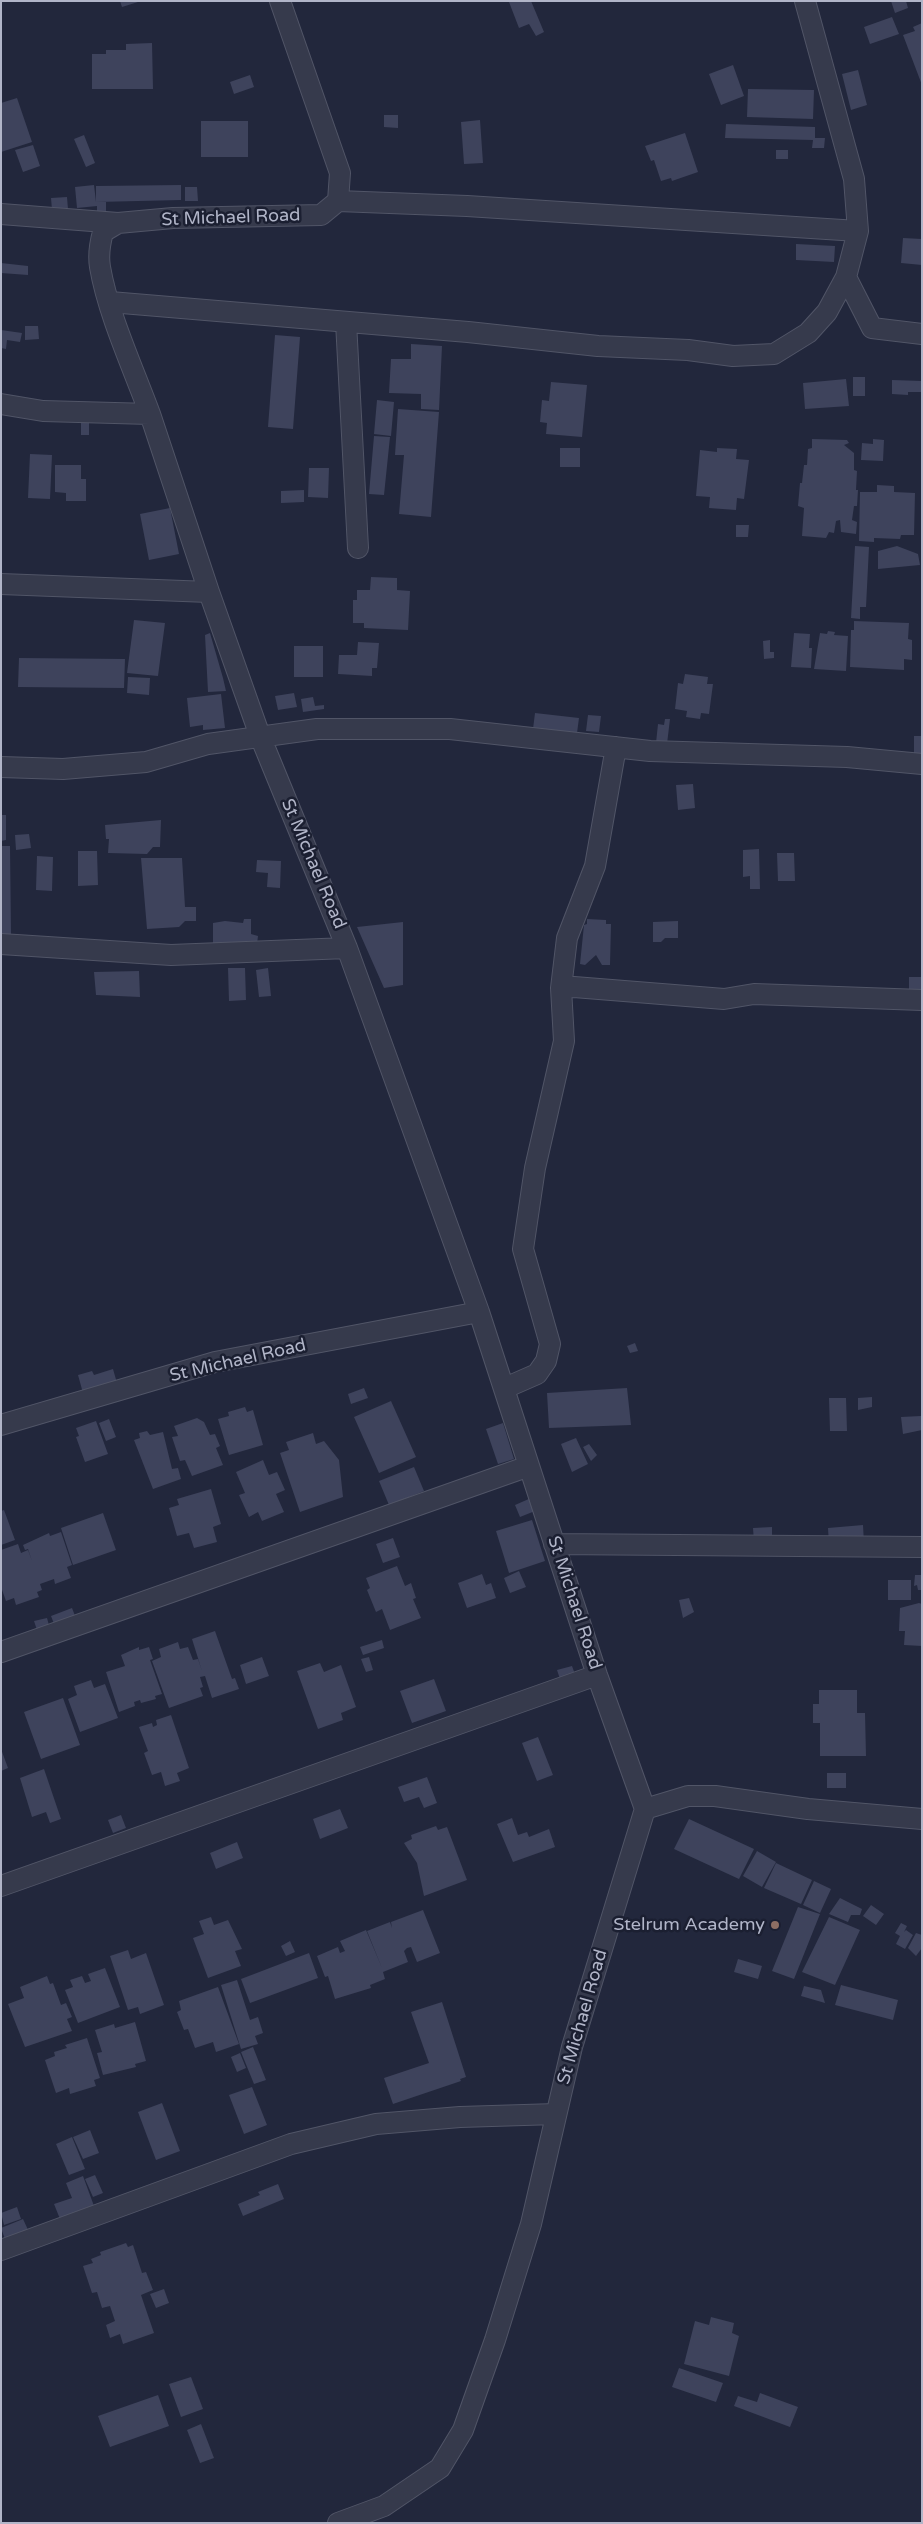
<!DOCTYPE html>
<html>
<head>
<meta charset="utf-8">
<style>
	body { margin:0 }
	#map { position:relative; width:923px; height:2524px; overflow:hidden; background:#22273c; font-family:"Varela Round",sans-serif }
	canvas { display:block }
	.frame { position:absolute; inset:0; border:2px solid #b1b5c8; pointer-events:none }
</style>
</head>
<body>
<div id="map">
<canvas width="923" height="2524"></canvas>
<div class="frame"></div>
</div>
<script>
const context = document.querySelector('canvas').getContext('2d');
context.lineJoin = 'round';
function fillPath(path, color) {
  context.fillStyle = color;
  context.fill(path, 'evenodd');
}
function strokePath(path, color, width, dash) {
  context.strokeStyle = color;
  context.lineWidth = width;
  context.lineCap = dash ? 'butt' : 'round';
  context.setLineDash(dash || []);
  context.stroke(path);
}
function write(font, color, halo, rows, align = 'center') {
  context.font = font + ' "Varela Round",sans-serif';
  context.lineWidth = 5;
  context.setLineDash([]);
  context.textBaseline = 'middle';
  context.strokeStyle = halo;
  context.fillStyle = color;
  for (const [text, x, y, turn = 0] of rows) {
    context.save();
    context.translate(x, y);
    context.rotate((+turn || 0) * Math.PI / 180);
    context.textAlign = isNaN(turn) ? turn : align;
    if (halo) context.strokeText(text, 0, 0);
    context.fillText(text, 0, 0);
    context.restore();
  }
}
fillPath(new Path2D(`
	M 120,1 L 138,1 L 138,2 L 122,7 Z
	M 531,1 L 544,32 L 536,36 L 529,24 L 519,28 L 509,2 Z
	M 891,1 L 906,1 L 908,8 L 895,13 Z
	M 892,17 L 899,34 L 870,44 L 864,27 Z
	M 922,23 L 922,85 L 903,35 L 915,31 L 913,27 Z
	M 152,43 L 153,89 L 92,89 L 92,54 L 106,54 L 106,50 L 126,50 L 126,44 Z
	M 733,65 L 744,96 L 721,105 L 709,74 Z
	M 858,70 L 867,105 L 851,110 L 842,74 Z
	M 250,75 L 254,87 L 234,94 L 230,82 Z
	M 748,89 L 814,90 L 813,119 L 747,117 Z
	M 17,98 L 32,142 L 1,152 L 1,103 Z
	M 384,115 L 398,115 L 398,128 L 384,127 Z
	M 480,120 L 483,163 L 464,164 L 461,122 Z
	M 201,121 L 248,121 L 248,157 L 201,157 Z
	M 726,124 L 815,127 L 815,138 L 825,138 L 824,148 L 812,148 L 813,140 L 725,138 Z
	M 685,133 L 698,172 L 672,181 L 671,178 L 661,181 L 654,160 L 651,161 L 645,146 Z
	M 84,135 L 95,163 L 86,167 L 74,139 Z
	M 33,145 L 40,166 L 23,172 L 15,150 Z
	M 776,150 L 788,150 L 788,159 L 776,159 Z
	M 94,185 L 96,202 L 106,202 L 106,212 L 97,212 L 97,206 L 77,208 L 75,187 Z
	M 181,185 L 181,200 L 96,202 L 96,186 Z
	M 185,187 L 197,187 L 198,201 L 185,201 Z
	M 67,197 L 68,209 L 52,210 L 51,198 Z
	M 903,238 L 922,239 L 922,265 L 901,263 Z
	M 796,244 L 835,246 L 834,262 L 796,260 Z
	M 1,263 L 28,266 L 28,275 L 1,273 Z
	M 25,326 L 38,326 L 39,339 L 25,340 Z
	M 1,330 L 22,333 L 20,342 L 7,340 L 6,349 L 1,348 Z
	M 275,335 L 300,337 L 293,429 L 268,427 Z
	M 411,344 L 442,346 L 439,410 L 421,409 L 421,394 L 389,393 L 391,359 L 411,359 Z
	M 853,377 L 865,377 L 865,396 L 853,396 Z
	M 846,379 L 849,406 L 805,409 L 803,383 Z
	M 892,380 L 922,381 L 922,392 L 908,392 L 908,395 L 892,394 Z
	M 551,382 L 587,385 L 582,437 L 546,434 L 547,423 L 540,422 L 542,400 L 549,401 Z
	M 377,400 L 394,402 L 391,436 L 374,434 Z
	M 398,409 L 439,412 L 431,517 L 399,514 L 404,455 L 395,455 Z
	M 81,421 L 89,421 L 89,435 L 81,435 Z
	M 374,436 L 390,437 L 384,495 L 369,494 Z
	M 812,439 L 847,440 L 849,443 L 844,445 L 854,453 L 854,470 L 857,471 L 856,490 L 858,490 L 857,506 L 854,506 L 852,520 L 857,522 L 856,534 L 841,532 L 840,520 L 836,521 L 834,533 L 829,532 L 826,538 L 802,536 L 804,508 L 798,506 L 800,483 L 802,483 L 804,465 L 807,465 L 808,449 L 812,448 Z
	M 873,439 L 884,440 L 883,461 L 861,460 L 862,443 L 873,444 Z
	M 560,448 L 580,448 L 580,467 L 560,467 Z
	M 717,448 L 737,449 L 736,459 L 749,460 L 744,499 L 737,498 L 736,510 L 709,508 L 710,497 L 696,496 L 700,450 L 717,452 Z
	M 30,454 L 52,455 L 50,499 L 28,498 Z
	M 55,465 L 81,465 L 81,479 L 86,479 L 86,501 L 66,501 L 66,493 L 55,492 Z
	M 309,468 L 329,468 L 328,498 L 308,497 Z
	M 877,485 L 894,486 L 894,492 L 915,493 L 914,535 L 901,535 L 900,539 L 874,538 L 874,542 L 859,541 L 860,492 L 877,492 Z
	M 304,490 L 304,502 L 281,503 L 281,491 Z
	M 170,508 L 179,554 L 149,560 L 140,514 Z
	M 736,525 L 749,525 L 748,537 L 736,537 Z
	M 855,546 L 869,547 L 866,607 L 860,607 L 860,619 L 851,618 Z
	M 897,546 L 918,554 L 920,565 L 878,569 L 878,551 Z
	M 371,577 L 397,578 L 397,590 L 410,591 L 408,630 L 364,628 L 364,623 L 353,623 L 353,600 L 357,600 L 357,590 L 370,590 Z
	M 134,620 L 165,623 L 158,676 L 127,673 Z
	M 854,621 L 909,623 L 908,639 L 912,640 L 912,660 L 904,659 L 904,670 L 850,667 L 851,630 L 854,630 Z
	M 828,631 L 835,632 L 834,635 L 848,636 L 846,671 L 814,669 L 820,633 L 827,634 Z
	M 210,633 L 223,678 L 226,691 L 208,692 L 205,635 Z
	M 794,633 L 810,634 L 809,648 L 812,648 L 811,668 L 791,667 Z
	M 770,640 L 770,652 L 774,652 L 774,658 L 764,659 L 763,641 Z
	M 358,642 L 379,643 L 377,668 L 372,668 L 372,676 L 338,674 L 339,655 L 357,655 Z
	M 294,646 L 323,646 L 323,677 L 294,677 Z
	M 19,658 L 125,659 L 124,688 L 18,687 Z
	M 685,674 L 708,677 L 707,684 L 713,684 L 709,714 L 701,713 L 700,719 L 686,717 L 687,711 L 675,709 L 678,683 L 683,684 Z
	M 128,677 L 150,678 L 149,695 L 127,693 Z
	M 294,693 L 297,707 L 278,710 L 275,696 Z
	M 221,694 L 225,728 L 203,730 L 203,725 L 190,727 L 187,698 Z
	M 313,697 L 315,706 L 324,705 L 324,709 L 303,712 L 301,699 Z
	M 535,713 L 579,718 L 577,733 L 533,729 Z
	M 588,715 L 601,716 L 599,732 L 586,731 Z
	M 665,719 L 670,719 L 667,744 L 656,743 L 658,724 L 664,725 Z
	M 914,736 L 922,736 L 922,755 L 914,755 Z
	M 693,784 L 695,808 L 678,810 L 676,785 Z
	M 1,815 L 6,815 L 6,840 L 1,841 Z
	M 161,820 L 160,847 L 153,847 L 147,854 L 108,853 L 109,839 L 106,839 L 105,825 Z
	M 29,834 L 31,848 L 16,850 L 15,835 Z
	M 1,846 L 10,846 L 11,935 L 1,935 Z
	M 759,849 L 760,889 L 750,889 L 750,876 L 743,877 L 743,850 Z
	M 78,851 L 97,851 L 98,885 L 78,886 Z
	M 777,853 L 794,853 L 795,881 L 778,881 Z
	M 37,856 L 53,857 L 52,891 L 36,890 Z
	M 141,858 L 182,858 L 185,907 L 196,907 L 196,921 L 185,921 L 179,927 L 147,929 Z
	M 257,860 L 281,861 L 280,888 L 267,887 L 268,873 L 256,872 Z
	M 244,919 L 251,919 L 251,934 L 258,936 L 257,944 L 213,949 L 213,923 L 225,921 L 243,923 Z
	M 587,919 L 606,920 L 606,924 L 611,924 L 610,965 L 602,965 L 596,955 L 585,965 L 580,964 L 584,925 L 587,924 Z
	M 678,921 L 678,938 L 665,938 L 661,942 L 653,942 L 653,922 Z
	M 403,922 L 403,985 L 384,988 L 357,927 Z
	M 228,968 L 245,968 L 246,1000 L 229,1001 Z
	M 268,968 L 271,996 L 259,997 L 256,970 Z
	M 139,971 L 140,997 L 96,995 L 94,972 Z
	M 909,977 L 922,977 L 922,994 L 909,993 Z
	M 635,1343 L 638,1351 L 630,1353 L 627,1346 Z
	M 113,1369 L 117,1383 L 83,1393 L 78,1375 L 92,1371 L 94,1375 Z
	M 364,1388 L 368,1398 L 351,1404 L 348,1394 Z
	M 627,1388 L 631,1425 L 549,1428 L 547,1393 Z
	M 872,1397 L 872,1407 L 858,1410 L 858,1398 Z
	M 829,1398 L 846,1398 L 847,1431 L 830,1431 Z
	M 391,1401 L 416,1457 L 379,1473 L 354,1417 Z
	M 245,1407 L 247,1412 L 253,1410 L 263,1445 L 229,1455 L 218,1419 L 229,1416 L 228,1412 Z
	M 921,1416 L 922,1430 L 903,1434 L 901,1417 Z
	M 197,1418 L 204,1422 L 210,1435 L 215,1434 L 220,1446 L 216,1448 L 223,1465 L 192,1476 L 185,1460 L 180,1461 L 172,1437 L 178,1436 L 174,1426 Z
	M 109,1419 L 116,1437 L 106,1441 L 99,1423 Z
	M 96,1421 L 108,1454 L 85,1462 L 76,1437 L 79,1436 L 76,1428 Z
	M 503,1423 L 514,1459 L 498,1464 L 486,1429 Z
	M 147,1431 L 150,1435 L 163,1432 L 172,1469 L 178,1468 L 181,1479 L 153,1489 L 134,1440 L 140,1438 L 139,1433 Z
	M 313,1433 L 316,1444 L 324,1441 L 339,1460 L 343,1497 L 300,1512 L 280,1453 L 289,1450 L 286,1442 Z
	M 576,1438 L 588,1464 L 572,1472 L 561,1444 Z
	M 589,1444 L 597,1455 L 591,1461 L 583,1447 Z
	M 263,1460 L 269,1475 L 277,1472 L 285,1490 L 276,1494 L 284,1512 L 262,1521 L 258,1512 L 249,1517 L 239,1495 L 245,1493 L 236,1472 Z
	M 414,1467 L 424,1491 L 389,1505 L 379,1481 Z
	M 211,1489 L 221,1524 L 213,1527 L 217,1542 L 194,1548 L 189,1533 L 177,1536 L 169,1508 L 179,1505 L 177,1499 Z
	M 531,1498 L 535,1511 L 520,1517 L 515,1505 Z
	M 4,1510 L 15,1540 L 1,1545 L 1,1511 Z
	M 103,1513 L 116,1550 L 73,1565 L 61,1528 Z
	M 532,1520 L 545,1561 L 509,1573 L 496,1531 Z
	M 863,1525 L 864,1543 L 829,1545 L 828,1528 Z
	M 772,1527 L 772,1541 L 754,1542 L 753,1528 Z
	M 61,1532 L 72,1565 L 67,1567 L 71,1578 L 55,1584 L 54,1579 L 40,1584 L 42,1590 L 37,1592 L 39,1597 L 16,1605 L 14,1598 L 6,1601 L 1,1587 L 1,1550 L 18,1544 L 21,1553 L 28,1550 L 32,1561 L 28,1549 L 25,1550 L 23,1545 L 49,1533 L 50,1536 Z
	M 393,1538 L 400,1557 L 383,1563 L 376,1544 Z
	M 397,1566 L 405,1586 L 411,1583 L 416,1598 L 413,1599 L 421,1618 L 390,1630 L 382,1609 L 376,1612 L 367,1590 L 370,1588 L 366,1578 Z
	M 519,1571 L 526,1587 L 510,1593 L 504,1578 Z
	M 482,1574 L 486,1585 L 491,1583 L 496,1598 L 467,1608 L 458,1583 Z
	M 915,1575 L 922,1575 L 922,1590 L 918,1590 L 917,1585 L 914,1586 Z
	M 888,1580 L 911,1580 L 911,1600 L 888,1600 Z
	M 689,1598 L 694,1612 L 683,1618 L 679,1600 Z
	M 919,1603 L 922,1604 L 922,1646 L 904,1645 L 905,1631 L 899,1631 L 900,1608 Z
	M 72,1608 L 77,1621 L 56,1629 L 51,1616 Z
	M 47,1618 L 50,1629 L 38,1633 L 34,1621 Z
	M 215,1631 L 232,1679 L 235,1678 L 239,1689 L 212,1698 L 205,1676 L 200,1677 L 203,1687 L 200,1688 L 203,1696 L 169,1708 L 152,1661 L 161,1657 L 159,1649 L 178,1642 L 180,1649 L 188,1647 L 193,1660 L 198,1659 L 202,1671 L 192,1639 Z
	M 382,1640 L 384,1648 L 363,1655 L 360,1647 Z
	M 139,1647 L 139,1650 L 149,1647 L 153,1659 L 150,1660 L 162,1694 L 155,1696 L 156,1699 L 141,1703 L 140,1700 L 134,1702 L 135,1706 L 119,1712 L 106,1672 L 125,1666 L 121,1655 Z
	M 262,1657 L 269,1676 L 246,1684 L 240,1665 Z
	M 369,1657 L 373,1670 L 366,1672 L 361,1659 Z
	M 320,1663 L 324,1672 L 341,1665 L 356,1707 L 341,1713 L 343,1720 L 318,1729 L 297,1671 Z
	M 572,1666 L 576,1677 L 561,1682 L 557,1670 Z
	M 434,1679 L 446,1711 L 412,1723 L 400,1691 Z
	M 91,1680 L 94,1688 L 105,1684 L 118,1718 L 80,1732 L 68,1699 L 77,1695 L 74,1686 Z
	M 819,1690 L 857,1690 L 857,1713 L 865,1713 L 866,1756 L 820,1756 L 820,1723 L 813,1723 L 813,1704 L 819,1704 Z
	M 63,1698 L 80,1745 L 41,1759 L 24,1712 Z
	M 171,1715 L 189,1768 L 177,1773 L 180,1781 L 165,1786 L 161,1772 L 152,1775 L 144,1753 L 148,1751 L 139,1727 L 152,1723 L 153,1727 L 157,1725 L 156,1720 Z
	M 538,1737 L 553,1775 L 537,1781 L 522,1743 Z
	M 1,1749 L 8,1768 L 1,1771 Z
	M 44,1769 L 61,1819 L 50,1823 L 46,1812 L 32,1817 L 20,1778 Z
	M 827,1773 L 846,1773 L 846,1788 L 827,1788 Z
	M 427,1777 L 437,1803 L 424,1808 L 419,1797 L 404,1802 L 398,1787 Z
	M 340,1809 L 348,1828 L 320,1839 L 313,1819 Z
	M 121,1815 L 126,1828 L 113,1833 L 108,1820 Z
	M 512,1818 L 518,1835 L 527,1832 L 529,1837 L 549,1829 L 555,1847 L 513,1862 L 497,1824 Z
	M 689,1819 L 754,1849 L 739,1879 L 674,1849 Z
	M 436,1826 L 438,1830 L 447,1827 L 467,1880 L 424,1896 L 417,1863 L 404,1843 L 412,1839 L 411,1835 Z
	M 237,1842 L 243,1858 L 216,1869 L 210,1853 Z
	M 757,1851 L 776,1862 L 762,1887 L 743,1876 Z
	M 776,1863 L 812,1880 L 801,1904 L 764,1888 Z
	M 814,1881 L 831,1889 L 820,1913 L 803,1905 Z
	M 840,1898 L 862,1909 L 860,1915 L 851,1915 L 848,1922 L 829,1914 Z
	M 871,1905 L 884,1914 L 876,1925 L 863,1916 Z
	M 798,1907 L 820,1914 L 794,1979 L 772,1971 Z
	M 423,1910 L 440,1953 L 417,1962 L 411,1947 L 407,1948 L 404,1951 L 408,1962 L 383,1972 L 385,1979 L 370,1985 L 371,1988 L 335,1999 L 328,1976 L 325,1977 L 317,1956 L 338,1947 L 340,1953 L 345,1951 L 340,1941 L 366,1930 L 382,1968 L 367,1931 L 390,1922 L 392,1928 L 391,1922 Z
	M 211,1917 L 214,1925 L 228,1920 L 242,1949 L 235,1951 L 241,1966 L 208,1978 L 193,1938 L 204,1934 L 199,1921 Z
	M 829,1917 L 860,1930 L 835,1985 L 802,1972 Z
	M 901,1923 L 907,1926 L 904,1932 L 906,1930 L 913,1935 L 905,1949 L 896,1944 L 900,1936 L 895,1933 Z
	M 916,1933 L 922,1935 L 922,1948 L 916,1956 L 908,1948 Z
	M 290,1941 L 295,1952 L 286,1956 L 281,1946 Z
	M 128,1950 L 131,1959 L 146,1953 L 164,2005 L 140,2014 L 138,2007 L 128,2010 L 110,1956 Z
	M 309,1953 L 318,1978 L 250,2003 L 241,1979 Z
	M 738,1959 L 762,1966 L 758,1979 L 734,1972 Z
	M 105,1968 L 120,2007 L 78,2023 L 65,1990 L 73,1987 L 70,1980 L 82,1976 L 85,1983 L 91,1981 L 88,1974 Z
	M 47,1976 L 50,1984 L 53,1983 L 61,2005 L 66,2003 L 72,2017 L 67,2019 L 72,2031 L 25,2047 L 8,2004 L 24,1998 L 20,1987 Z
	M 237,1980 L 250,2020 L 258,2017 L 263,2033 L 255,2036 L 258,2044 L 241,2049 L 221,1985 Z
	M 841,1985 L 898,2000 L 893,2020 L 835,2005 Z
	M 804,1986 L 821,1990 L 825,2003 L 801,1996 Z
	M 218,1987 L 239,2044 L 216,2052 L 213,2042 L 195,2048 L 188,2029 L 184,2030 L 177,2012 L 181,2010 L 179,2001 Z
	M 442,2002 L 466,2077 L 460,2079 L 461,2081 L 393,2104 L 384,2078 L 429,2063 L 411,2012 Z
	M 135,2022 L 146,2061 L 135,2064 L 136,2067 L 103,2075 L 97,2053 L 102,2052 L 95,2030 L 114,2024 L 115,2028 Z
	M 87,2038 L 100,2078 L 94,2080 L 96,2086 L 70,2094 L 69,2088 L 56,2093 L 45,2060 L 55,2056 L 54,2052 L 67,2048 L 65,2045 Z
	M 253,2047 L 266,2080 L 254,2084 L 241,2052 Z
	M 240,2053 L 246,2068 L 237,2072 L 231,2057 Z
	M 252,2087 L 267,2125 L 244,2134 L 229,2095 Z
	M 162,2103 L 180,2151 L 156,2160 L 138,2112 Z
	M 90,2130 L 99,2153 L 83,2159 L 73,2137 Z
	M 72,2137 L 85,2169 L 69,2175 L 56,2144 Z
	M 95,2175 L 103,2193 L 93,2197 L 85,2179 Z
	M 83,2176 L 94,2206 L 60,2219 L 54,2204 L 72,2198 L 66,2183 Z
	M 278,2184 L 284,2199 L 243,2216 L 238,2204 L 260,2195 L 258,2192 Z
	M 17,2207 L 21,2219 L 4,2225 L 1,2213 Z
	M 23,2219 L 29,2232 L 6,2242 L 1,2228 Z
	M 126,2243 L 128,2247 L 133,2245 L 142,2273 L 146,2272 L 153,2290 L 141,2295 L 154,2333 L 123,2344 L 120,2334 L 110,2338 L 106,2325 L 115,2321 L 110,2306 L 102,2308 L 97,2292 L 92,2293 L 83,2266 L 93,2263 L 91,2259 L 101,2255 L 100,2252 Z
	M 164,2289 L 169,2303 L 156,2308 L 150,2294 Z
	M 711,2317 L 734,2323 L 732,2333 L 739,2336 L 729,2376 L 684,2364 L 695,2321 L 709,2325 Z
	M 679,2368 L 723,2383 L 716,2402 L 672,2387 Z
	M 191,2377 L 203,2409 L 181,2417 L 169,2384 Z
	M 760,2393 L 798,2407 L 790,2427 L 734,2406 L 738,2396 L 757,2402 Z
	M 158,2395 L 169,2426 L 110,2447 L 98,2416 Z
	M 201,2424 L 214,2458 L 200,2463 L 187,2430 Z`), '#3e435c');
const street = new Path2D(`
	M 338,201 L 467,206 L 858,231
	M 1,214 L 118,223
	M 846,277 L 872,328 L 922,334
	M 110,302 L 468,332 L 598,346 L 688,350 L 733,356 L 774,354 L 808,333 L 827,312 L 846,277 L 858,231 L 854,179 L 805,1
	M 346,322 L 358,548
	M 1,404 L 43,411 L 150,414 L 209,592 L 260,736 L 347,948 L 479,1312
	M 150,414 C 133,368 108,314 100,267 C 98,255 100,243 103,232 L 118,223 L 173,218 L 321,215 L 338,201 L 340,173 L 280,1
	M 1,584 L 209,592
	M 1,767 L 63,769 L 146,762 L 208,744 L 317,729 L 450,729 L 650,751 L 847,757 L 922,764
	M 1,944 L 171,955 L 347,948
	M 561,988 L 567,938 L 595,866 L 616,747
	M 505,1388 L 537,1374 L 546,1361 L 550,1344 L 523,1249 L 535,1168 L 564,1041 L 561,988 L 574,987 L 724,999 L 754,994 L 922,1000
	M 1,1425 L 215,1362 L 479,1312 L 597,1675 L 645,1809 L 572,2047 L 531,2224 L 495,2340 L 463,2430 L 440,2468 L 384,2506 L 338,2523
	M 554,1544 L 922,1547
	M 1,1652 L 529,1466
	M 645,1809 L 688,1796 L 715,1796 L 808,1809 L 922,1819
	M 1,1886 L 597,1675
	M 1,2250 L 291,2144 L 376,2124 L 460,2117 L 556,2114`);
strokePath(street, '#515567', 22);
strokePath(street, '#363a4c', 20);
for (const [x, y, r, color] of [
	[775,1925,5,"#8d6e63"]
]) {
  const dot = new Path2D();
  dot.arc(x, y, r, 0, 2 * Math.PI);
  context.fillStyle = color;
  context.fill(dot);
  strokePath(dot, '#1b1f31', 2);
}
write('18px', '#b1b5c8', '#1b1f31', [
	["St Michael Road",231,218,-2],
	["St Michael Road",313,864,67],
	["St Michael Road",238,1361,-13],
	["St Michael Road",574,1603,72],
	["St Michael Road",583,2017,-74]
]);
write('18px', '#b1b5c8', '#1b1f31', [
	["Stelrum Academy",765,1925]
], 'right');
</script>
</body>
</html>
